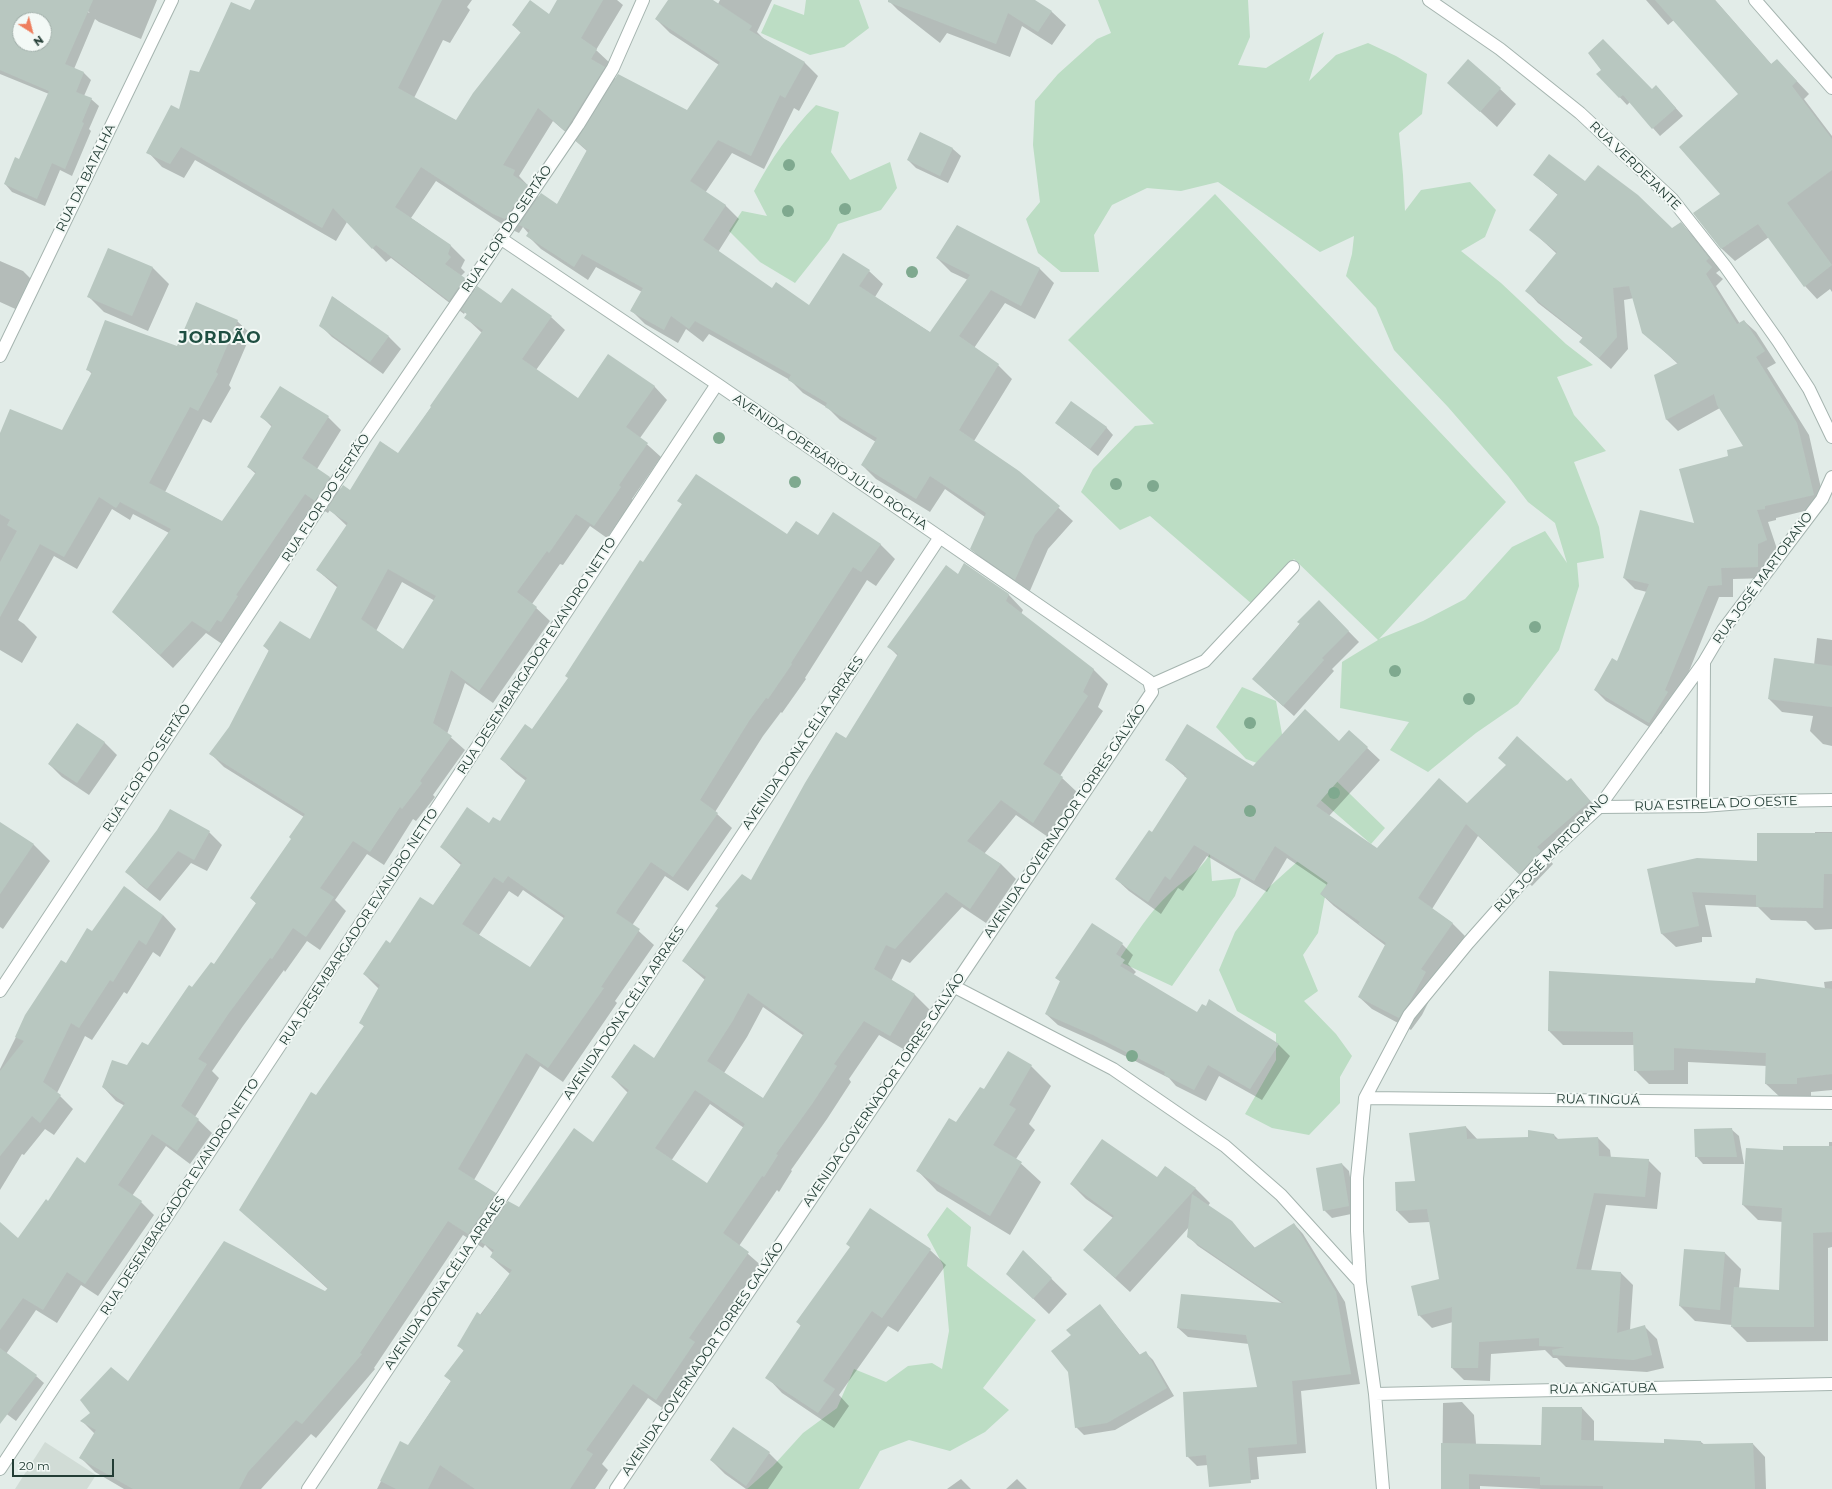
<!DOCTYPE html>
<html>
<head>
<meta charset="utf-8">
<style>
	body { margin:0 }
	#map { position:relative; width:1832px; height:1489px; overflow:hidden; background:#e2ece8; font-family:Montserrat,sans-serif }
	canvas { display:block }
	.north { position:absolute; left:12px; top:12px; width:40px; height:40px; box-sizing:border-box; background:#f3f9f6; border:1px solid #a0aea9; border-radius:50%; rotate:144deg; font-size:11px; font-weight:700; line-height:16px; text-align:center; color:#233d35 }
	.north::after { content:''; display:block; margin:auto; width:14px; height:18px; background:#ee7e5e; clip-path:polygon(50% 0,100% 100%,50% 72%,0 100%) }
	.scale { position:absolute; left:12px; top:1459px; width:102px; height:18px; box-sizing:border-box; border:2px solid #233d35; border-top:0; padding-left:5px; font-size:12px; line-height:14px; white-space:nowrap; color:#233d35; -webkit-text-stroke:3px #f3f9f6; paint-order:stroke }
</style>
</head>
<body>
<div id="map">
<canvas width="1832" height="1489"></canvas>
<div class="north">N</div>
<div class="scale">20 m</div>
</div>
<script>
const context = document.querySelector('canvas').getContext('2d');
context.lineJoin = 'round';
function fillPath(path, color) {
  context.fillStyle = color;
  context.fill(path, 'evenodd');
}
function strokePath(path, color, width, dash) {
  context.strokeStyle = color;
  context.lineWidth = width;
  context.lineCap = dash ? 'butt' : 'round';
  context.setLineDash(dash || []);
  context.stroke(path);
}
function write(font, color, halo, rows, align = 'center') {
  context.font = font + ' Montserrat,sans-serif';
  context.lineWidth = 4;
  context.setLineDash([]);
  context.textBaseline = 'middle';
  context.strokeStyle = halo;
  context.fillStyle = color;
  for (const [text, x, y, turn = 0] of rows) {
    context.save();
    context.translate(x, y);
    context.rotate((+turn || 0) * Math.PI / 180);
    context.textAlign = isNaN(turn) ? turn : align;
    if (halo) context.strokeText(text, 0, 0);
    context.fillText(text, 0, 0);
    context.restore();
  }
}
fillPath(new Path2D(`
	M 45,1442 L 96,1475 L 87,1489 L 15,1489 Z`), '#d1dcd6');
fillPath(new Path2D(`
	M 806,0 L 859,0 L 869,28 L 844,47 L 810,55 L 761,33 L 774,4 L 804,15 Z
	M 1098,0 L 1248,0 L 1250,37 L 1238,65 L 1266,68 L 1324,32 L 1309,81 L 1336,55 L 1368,43 L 1396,56 L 1427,74 L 1422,114 L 1399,133 L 1403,175 L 1405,211 L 1421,190 L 1470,182 L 1496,210 L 1485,237 L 1461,251 L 1501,283 L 1566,344 L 1593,365 L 1557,377 L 1574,415 L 1606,451 L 1574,462 L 1599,527 L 1604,558 L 1577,563 L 1579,586 L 1559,650 L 1518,704 L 1476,733 L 1428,772 L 1390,750 L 1409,722 L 1340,708 L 1342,662 L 1378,640 L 1294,559 L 1252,604 L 1150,516 L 1120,530 L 1081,492 L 1093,469 L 1135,426 L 1154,424 L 1068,340 L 1215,194 L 1506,502 L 1379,639 L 1423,621 L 1465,599 L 1512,547 L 1545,531 L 1567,563 L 1555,523 L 1528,502 L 1508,476 L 1448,407 L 1394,350 L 1376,308 L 1346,276 L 1352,254 L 1354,236 L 1320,252 L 1218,182 L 1181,191 L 1147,188 L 1112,205 L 1094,235 L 1099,272 L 1061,272 L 1038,253 L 1026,219 L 1040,202 L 1033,145 L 1035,101 L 1058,74 L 1097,39 L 1111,33 Z
	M 816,105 L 839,112 L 831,152 L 850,180 L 890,162 L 897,188 L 881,210 L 838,224 L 829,240 L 795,283 L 760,262 L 729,231 L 742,211 L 767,216 L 754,191 C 771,159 790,131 816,105 Z
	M 1242,687 L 1276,701 L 1282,734 L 1314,759 L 1385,828 L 1371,844 L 1309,790 L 1281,772 L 1246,759 L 1216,727 Z
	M 1210,854 L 1212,881 L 1241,878 L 1235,896 L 1172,986 L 1118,961 C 1134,937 1149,912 1171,892 C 1186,878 1199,872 1210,854 Z
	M 1298,861 L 1328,881 L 1318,933 L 1303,955 L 1318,991 L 1304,1001 L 1336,1034 L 1352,1056 L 1340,1077 L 1340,1103 L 1309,1135 L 1272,1128 L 1245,1114 L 1276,1060 L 1276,1034 L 1237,1011 L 1219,970 L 1235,932 L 1268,888 Z
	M 947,1207 L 971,1227 L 967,1266 L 1036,1320 L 983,1388 L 1009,1410 L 985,1432 L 950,1451 L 909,1440 L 880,1451 L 859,1489 L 747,1489 L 773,1466 L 803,1433 L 837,1408 L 854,1369 L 886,1382 L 908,1366 L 932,1363 L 942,1369 L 949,1331 L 943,1265 L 927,1235 Z`), '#bcddc4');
fillPath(new Path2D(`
	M 0,0 L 59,0 L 90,13 L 84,8 L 87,0 L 157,0 L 141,39 L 99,22 L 95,19 L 74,69 L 84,73 L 91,80 L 84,96 L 91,99 L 99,106 L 89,129 L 91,131 L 72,176 L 60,170 L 45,206 L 12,192 L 5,184 L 20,160 L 49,94 L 0,74 ZM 20,20 L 44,20 L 44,44 L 20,44 Z
	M 256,0 L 472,0 L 467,7 L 470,10 L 450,43 L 443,40 L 414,98 L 457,121 L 521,33 L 513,25 L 549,15 L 558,0 L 617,0 L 623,5 L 596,50 L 611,64 L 607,70 L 616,79 L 688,111 L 719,65 L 670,33 L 656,19 L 669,0 L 711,0 L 718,4 L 720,0 L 772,0 L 757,32 L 764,39 L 805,63 L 818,76 L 799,111 L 794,108 L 764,169 L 732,153 L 705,193 L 725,205 L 739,219 L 718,252 L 772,289 L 810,307 L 869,271 L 883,284 L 875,297 L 931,333 L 968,280 L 951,272 L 937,258 L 957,226 L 1040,269 L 1054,283 L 1035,319 L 1005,303 L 974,348 L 998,365 L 1012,379 L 974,441 L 1019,472 L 1073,521 L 1048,549 L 1029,593 L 985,562 L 971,549 L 985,517 L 945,489 L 930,512 L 876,479 L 862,465 L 876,442 L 840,420 L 828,408 L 803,393 L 790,380 L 709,334 L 703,342 L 686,329 L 678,343 L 645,324 L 631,310 L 642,292 L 596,267 L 588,280 L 541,249 L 528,236 L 529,234 L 523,227 L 519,233 L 508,228 L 436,181 L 411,218 L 451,246 L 465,260 L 461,268 L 465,272 L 461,276 L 476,290 L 502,304 L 551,317 L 565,330 L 536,370 L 578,399 L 654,386 L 667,400 L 640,438 L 661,457 L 632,499 L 633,501 L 607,538 L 590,526 L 563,565 L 560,564 L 532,604 L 550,621 L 493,703 L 465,683 L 447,734 L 465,750 L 433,795 L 435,797 L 416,821 L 413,819 L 384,865 L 367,854 L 335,900 L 346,911 L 320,950 L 307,941 L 285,972 L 284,970 L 243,1026 L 212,1071 L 219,1078 L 195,1117 L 212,1133 L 190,1164 L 166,1146 L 132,1196 L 141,1202 L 154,1215 L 98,1296 L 81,1285 L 57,1323 L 36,1310 L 6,1354 L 0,1350 L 0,1234 L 18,1239 L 48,1202 L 86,1164 L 125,1106 L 116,1101 L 103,1087 L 148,1047 L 192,989 L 214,965 L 257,904 L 251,898 L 292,839 L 304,817 L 224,767 L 211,754 L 230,728 L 269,651 L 264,646 L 310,640 L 338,588 L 317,570 L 347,526 L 330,510 L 328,513 L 318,507 L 222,644 L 206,633 L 173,668 L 113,612 L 169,533 L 133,514 L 130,520 L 112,509 L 77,569 L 54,556 L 18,620 L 24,624 L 37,637 L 22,663 L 0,650 L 0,436 L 63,431 L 92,374 L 88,370 L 177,347 L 237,321 L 251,334 L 229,385 L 231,388 L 211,423 L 203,419 L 165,492 L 223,522 L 256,474 L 248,467 L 272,427 L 262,417 L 328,417 L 341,430 L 317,469 L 330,478 L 341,489 L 350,491 L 399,454 L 482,333 L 465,317 L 467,314 L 465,312 L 464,314 L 391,258 L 386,262 L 347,222 L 336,241 L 195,160 L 184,178 L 162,167 L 148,152 L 180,111 L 200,73 L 250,11 ZM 553,121 L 587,151 L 557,205 L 539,197 L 519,176 ZM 402,582 L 435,601 L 404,650 L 376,631 Z
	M 888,0 L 1033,0 L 1052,12 L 1066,25 L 1052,45 L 1022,26 L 1010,57 L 947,33 L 940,43 L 898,10 Z
	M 1646,0 L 1715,0 L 1772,65 L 1777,60 L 1809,94 L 1804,99 L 1832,136 L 1832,292 L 1830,289 L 1817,299 L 1805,286 L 1769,237 L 1735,261 L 1722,249 L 1694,214 L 1721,195 L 1739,94 L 1674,20 L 1668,25 Z
	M 1481,71 L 1516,104 L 1497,127 L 1457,90 Z
	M 1598,74 L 1652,90 L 1656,86 L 1683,116 L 1660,136 L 1630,102 L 1627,105 Z
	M 921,133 L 953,149 L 961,156 L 948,183 L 916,168 L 908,160 Z
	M 1534,175 L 1585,183 L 1672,229 L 1681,223 L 1692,235 L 1720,270 L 1716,273 L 1723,279 L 1716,286 L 1740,324 L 1744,321 L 1756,332 L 1776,363 L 1767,368 L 1809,435 L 1825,506 L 1776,518 L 1776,520 L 1768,522 L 1778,552 L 1770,555 L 1770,578 L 1733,579 L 1733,597 L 1719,597 L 1677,701 L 1679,704 L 1661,734 L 1606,701 L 1595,690 L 1618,662 L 1647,592 L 1635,589 L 1624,578 L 1695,525 L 1729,457 L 1745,447 L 1720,408 L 1678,431 L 1667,420 L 1655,376 L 1678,364 L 1643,332 L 1634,298 L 1624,300 L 1628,349 L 1611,369 L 1580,342 L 1583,338 L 1538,303 L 1527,291 L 1557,254 L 1531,230 L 1558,195 Z
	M 109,249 L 153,268 L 169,284 L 148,331 L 104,312 L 89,297 Z
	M 0,261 L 23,271 L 35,283 L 22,312 L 0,302 Z
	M 333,297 L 389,337 L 401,349 L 383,374 L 332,337 L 320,325 Z
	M 1056,423 L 1106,427 L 1113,435 L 1098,456 Z
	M 679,501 L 787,535 L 818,536 L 880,544 L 895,559 L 876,586 L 867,580 L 805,678 L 806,679 L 782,713 L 781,712 L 763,736 L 715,812 L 732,828 L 688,891 L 665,876 L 633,924 L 632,925 L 654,945 L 615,1001 L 617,1003 L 563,1082 L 540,1066 L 474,1180 L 495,1193 L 507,1205 L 519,1209 L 594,1143 L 628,1093 L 612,1077 L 654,1059 L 705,980 L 683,961 L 751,882 L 847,740 L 898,656 L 889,647 L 959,576 L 1008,594 L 1023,610 L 1021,614 L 1093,669 L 1108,684 L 1098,707 L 1103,711 L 1060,776 L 1078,793 L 1048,837 L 1016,815 L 984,854 L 1001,864 L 1016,879 L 986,923 L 962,907 L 910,963 L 902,959 L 891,981 L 915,995 L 930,1010 L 905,1050 L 879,1035 L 849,1079 L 851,1082 L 827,1119 L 791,1170 L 792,1171 L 779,1192 L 777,1190 L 739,1246 L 764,1268 L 671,1414 L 648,1398 L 602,1464 L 608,1470 L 595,1489 L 377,1489 L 401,1442 L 408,1446 L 451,1381 L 446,1376 L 464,1351 L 458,1345 L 510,1274 L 491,1257 L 493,1253 L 485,1245 L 483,1248 L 463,1235 L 374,1368 L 375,1369 L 316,1438 L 311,1434 L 261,1489 L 124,1489 L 95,1472 L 80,1457 L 95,1434 L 82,1421 L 128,1383 L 326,1293 L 328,1289 L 240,1210 L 316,1096 L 365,1027 L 360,1022 L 379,989 L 364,974 L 390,944 L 433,906 L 461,865 L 441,847 L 490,824 L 500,823 L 526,781 L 516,773 L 501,759 L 532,730 L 569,678 L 683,505 ZM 523,890 L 565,919 L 530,969 L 479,935 L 509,891 L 518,897 ZM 763,1007 L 804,1036 L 764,1099 L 724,1073 L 747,1037 ZM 710,1104 L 744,1128 L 708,1185 L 671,1161 Z
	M 1319,601 L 1359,642 L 1332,669 L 1334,671 L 1294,716 L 1253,679 Z
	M 1817,638 L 1832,640 L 1832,746 L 1823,744 L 1810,731 L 1813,716 L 1782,712 L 1769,699 L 1814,665 Z
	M 1349,731 L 1380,760 L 1329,816 L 1377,849 L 1467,805 L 1567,782 L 1571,779 L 1602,814 L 1549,859 L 1553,864 L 1532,886 L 1478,836 L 1432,909 L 1452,923 L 1465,936 L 1433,981 L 1437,985 L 1422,1015 L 1411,1030 L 1372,1009 L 1359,997 L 1386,946 L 1334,906 L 1321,894 L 1327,885 L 1287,858 L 1267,892 L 1207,856 L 1183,891 L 1178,888 L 1161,914 L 1129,891 L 1116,879 L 1152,833 L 1188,779 L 1166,759 L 1254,767 L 1339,742 Z
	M 104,742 L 117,755 L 89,795 L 62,777 L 49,764 Z
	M 9,829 L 34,845 L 50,861 L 3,929 L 0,927 L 0,843 Z
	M 158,831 L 209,832 L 222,845 L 207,871 L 191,863 L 160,901 L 139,884 L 126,871 Z
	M 1815,832 L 1832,832 L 1832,929 L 1815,930 L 1806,921 L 1771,920 L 1758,907 L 1705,905 L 1712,937 L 1702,937 L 1702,942 L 1676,947 L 1662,934 L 1648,870 L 1758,862 L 1815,834 Z
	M 163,915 L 176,929 L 160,957 L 153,952 L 127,994 L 124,992 L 92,1040 L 85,1036 L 57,1093 L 73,1109 L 54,1135 L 45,1129 L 24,1155 L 22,1154 L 0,1190 L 0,1069 L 26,1017 L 92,932 Z
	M 1122,944 L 1133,955 L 1128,964 L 1136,972 L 1133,975 L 1197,1014 L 1206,1008 L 1210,1001 L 1279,1045 L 1290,1056 L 1262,1100 L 1219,1076 L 1206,1101 L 1176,1086 L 1169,1078 L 1105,1046 L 1058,1025 L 1046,1014 L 1061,982 L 1056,978 Z
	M 1832,981 L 1832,1090 L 1811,1092 L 1811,1098 L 1781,1098 L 1766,1084 L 1767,1066 L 1688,1062 L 1688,1084 L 1649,1084 L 1635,1070 L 1634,1045 L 1563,1045 L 1549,1031 L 1825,989 L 1824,982 Z
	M 1031,1066 L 1051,1086 L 1029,1124 L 1035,1130 L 1016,1159 L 1041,1182 L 1010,1235 L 937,1191 L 918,1171 L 985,1091 Z
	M 1466,1127 L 1478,1140 L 1529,1138 L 1554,1135 L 1559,1140 L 1598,1138 L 1610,1150 L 1611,1158 L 1648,1160 L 1661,1173 L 1657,1209 L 1606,1205 L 1591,1271 L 1621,1273 L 1633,1285 L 1630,1330 L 1644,1326 L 1657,1339 L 1664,1368 L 1647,1372 L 1566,1367 L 1557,1358 L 1553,1358 L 1545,1350 L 1491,1354 L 1490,1381 L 1464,1380 L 1452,1368 L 1453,1322 L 1432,1328 L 1419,1315 L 1440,1279 L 1430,1222 L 1409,1223 L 1397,1211 L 1417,1182 Z
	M 1731,1129 L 1739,1136 L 1744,1164 L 1703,1164 L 1696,1156 Z
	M 1829,1142 L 1832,1142 L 1832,1247 L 1828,1248 L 1828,1341 L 1747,1342 L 1732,1327 L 1732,1325 L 1695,1321 L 1680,1306 L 1685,1250 L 1725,1253 L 1741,1269 L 1739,1288 L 1780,1291 L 1783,1222 L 1758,1220 L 1743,1205 L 1784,1152 L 1829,1147 Z
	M 1342,1164 L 1349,1171 L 1356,1213 L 1332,1218 L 1324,1210 Z
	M 1166,1167 L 1196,1189 L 1210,1203 L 1208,1206 L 1231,1222 L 1255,1248 L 1294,1224 L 1303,1234 L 1345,1302 L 1360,1384 L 1301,1391 L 1306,1453 L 1257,1457 L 1259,1479 L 1218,1484 L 1208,1465 L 1197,1466 L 1187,1456 L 1258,1388 L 1249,1344 L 1188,1337 L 1178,1328 L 1283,1304 L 1198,1246 L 1188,1236 L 1190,1226 L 1130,1292 L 1084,1250 L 1113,1218 L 1086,1199 L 1071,1184 L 1157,1179 Z
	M 930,1250 L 946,1265 L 898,1332 L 888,1326 L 839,1395 L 849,1406 L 834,1428 L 782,1393 L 767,1377 L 801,1326 L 797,1322 Z
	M 1023,1251 L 1067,1294 L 1049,1314 L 1023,1289 Z
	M 1100,1305 L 1140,1355 L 1145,1352 L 1153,1360 L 1174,1396 L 1115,1430 L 1084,1435 L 1076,1427 L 1073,1335 Z
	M 36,1376 L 44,1383 L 16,1421 L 0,1409 L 0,1382 Z
	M 1462,1402 L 1474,1415 L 1476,1444 L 1542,1446 L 1582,1408 L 1594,1421 L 1594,1442 L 1665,1444 L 1701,1442 L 1705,1445 L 1753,1444 L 1765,1457 L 1766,1489 L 1541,1489 L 1480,1486 L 1480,1489 L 1442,1489 L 1443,1403 Z
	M 769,1453 L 783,1467 L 768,1489 L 746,1489 L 725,1474 L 711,1460 Z
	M 961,1479 L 971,1489 L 947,1489 Z
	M 1017,1479 L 1027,1489 L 1006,1489 Z`), '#0003');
fillPath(new Path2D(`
	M 0,0 L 93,0 L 65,64 L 84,72 L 76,92 L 92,98 L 82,122 L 84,123 L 65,169 L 52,163 L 37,199 L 4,184 L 15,157 L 19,159 L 49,91 L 0,70 ZM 20,20 L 44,20 L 44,44 L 20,44 Z
	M 255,0 L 442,0 L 398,88 L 456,120 L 473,93 L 521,32 L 512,25 L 530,0 L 549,14 L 557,0 L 603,0 L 581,38 L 597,49 L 591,59 L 605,67 L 565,131 L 538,108 L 503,165 L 515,170 L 513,175 L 528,185 L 505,219 L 493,214 L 421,167 L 395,207 L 451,245 L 448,254 L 451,257 L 445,264 L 465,278 L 449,301 L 376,245 L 372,249 L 333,208 L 322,228 L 181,147 L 170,164 L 146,153 L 171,105 L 179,109 L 190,70 L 199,72 L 231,2 L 250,10 Z
	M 668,0 L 713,0 L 752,26 L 749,30 L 805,62 L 785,98 L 780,95 L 751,156 L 718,140 L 690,181 L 726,205 L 703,240 L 772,288 L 776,282 L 809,305 L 843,253 L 870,270 L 859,286 L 930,332 L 970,275 L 936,258 L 957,225 L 1040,268 L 1021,306 L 991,290 L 959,336 L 999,364 L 959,430 L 1019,471 L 1060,506 L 1035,535 L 1015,580 L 970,549 L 986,513 L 930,476 L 916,499 L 861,465 L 877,438 L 825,407 L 827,403 L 788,380 L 791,375 L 695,321 L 689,329 L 671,316 L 664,330 L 630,311 L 643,288 L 582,254 L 574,267 L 526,236 L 530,230 L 519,225 L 541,193 L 557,204 L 587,150 L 576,141 L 618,74 L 687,110 L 720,62 L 655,19 Z
	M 888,0 L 1035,0 L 1052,11 L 1038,32 L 1008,13 L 996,44 L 888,2 Z
	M 1655,0 L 1715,0 L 1771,64 L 1777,59 L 1797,81 L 1792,86 L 1832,139 L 1832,170 L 1787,203 L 1832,265 L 1804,287 L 1758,224 L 1721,249 L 1693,213 L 1720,194 L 1679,147 L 1738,94 Z
	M 1603,39 L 1652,89 L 1656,85 L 1676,108 L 1652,129 L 1623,95 L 1619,98 L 1596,74 L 1601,70 L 1588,53 Z
	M 1468,59 L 1501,88 L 1480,112 L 1447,83 Z
	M 920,132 L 953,148 L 940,176 L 907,160 Z
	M 1549,154 L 1585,181 L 1598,165 L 1638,195 L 1672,228 L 1681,222 L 1709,258 L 1706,261 L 1712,267 L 1706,274 L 1737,324 L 1744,320 L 1765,351 L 1756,357 L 1797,423 L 1814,495 L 1765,506 L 1765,509 L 1757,510 L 1767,540 L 1758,544 L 1758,567 L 1721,568 L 1722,585 L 1708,586 L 1665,690 L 1668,692 L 1649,723 L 1594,690 L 1612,658 L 1617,661 L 1649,584 L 1623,578 L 1640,510 L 1694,523 L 1679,469 L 1728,456 L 1727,450 L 1743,446 L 1717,405 L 1714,394 L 1666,420 L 1654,375 L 1678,363 L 1642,333 L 1629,286 L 1613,288 L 1617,337 L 1599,358 L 1579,342 L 1583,337 L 1525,291 L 1557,252 L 1529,230 L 1558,194 L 1533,175 Z
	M 108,248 L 153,267 L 132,316 L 87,297 Z
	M 477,286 L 501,303 L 512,288 L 552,316 L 522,359 L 578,398 L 608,354 L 655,386 L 626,427 L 648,443 L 619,485 L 621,487 L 594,526 L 576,514 L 549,553 L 547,551 L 517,592 L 537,607 L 479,691 L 451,670 L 433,723 L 452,736 L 420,781 L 422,783 L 402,809 L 400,807 L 370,852 L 353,841 L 320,888 L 334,897 L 306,937 L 293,928 L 272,959 L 270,958 L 229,1013 L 198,1059 L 207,1064 L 181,1106 L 199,1119 L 177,1151 L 152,1134 L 118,1185 L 142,1201 L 85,1284 L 67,1272 L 43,1310 L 23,1298 L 0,1330 L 0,1222 L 18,1238 L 46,1199 L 48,1201 L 77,1157 L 85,1163 L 125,1103 L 102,1087 L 112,1060 L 127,1065 L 142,1042 L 148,1045 L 189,985 L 192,987 L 211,962 L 214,964 L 256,903 L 250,898 L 291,839 L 289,837 L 305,814 L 209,754 L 229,727 L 269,650 L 263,646 L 280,621 L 310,639 L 338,585 L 316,570 L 348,523 L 327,509 L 343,485 L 350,490 L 380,441 L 398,453 L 431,407 L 430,406 L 483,330 L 464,318 L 467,314 L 461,310 ZM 388,569 L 436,596 L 403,649 L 361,619 Z
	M 332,296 L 389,336 L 370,362 L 319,326 Z
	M 196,302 L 238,320 L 216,372 L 218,374 L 198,411 L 190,407 L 149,483 L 222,521 L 256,472 L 247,467 L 272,425 L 260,417 L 280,386 L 329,416 L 302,458 L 330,477 L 315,501 L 305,494 L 236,595 L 238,596 L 221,622 L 217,620 L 209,632 L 192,621 L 160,655 L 112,612 L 171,529 L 120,502 L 116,508 L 99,497 L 64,557 L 40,544 L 0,617 L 0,562 L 17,531 L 7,525 L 10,520 L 0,514 L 0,433 L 10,409 L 62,430 L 92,372 L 86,370 L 105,320 L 177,346 Z
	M 1071,401 L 1107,427 L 1090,449 L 1055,423 Z
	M 696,474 L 787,534 L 796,521 L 818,535 L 833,512 L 881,544 L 861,572 L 853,567 L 791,663 L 792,664 L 768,699 L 766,698 L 749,721 L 700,800 L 718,813 L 673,877 L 651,862 L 618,909 L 616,913 L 640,929 L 601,987 L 604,988 L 548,1068 L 526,1053 L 458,1169 L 496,1193 L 468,1234 L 448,1221 L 360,1353 L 362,1354 L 302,1424 L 296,1420 L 248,1472 L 239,1489 L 133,1489 L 79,1458 L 96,1430 L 80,1421 L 90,1413 L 80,1400 L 111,1367 L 128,1381 L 224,1241 L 325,1291 L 328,1288 L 239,1210 L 311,1092 L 316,1095 L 364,1026 L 359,1023 L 380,985 L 363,974 L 386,940 L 390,943 L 420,897 L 433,905 L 462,863 L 440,847 L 467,807 L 489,823 L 493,817 L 500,821 L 527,778 L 500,759 L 525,724 L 532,729 L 568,678 L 565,676 L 640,560 L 643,562 L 682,504 L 677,501 ZM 508,876 L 565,916 L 530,967 L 462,924 L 494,877 L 503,883 Z
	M 964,563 L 1009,594 L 1006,601 L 1094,669 L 1083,692 L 1088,696 L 1043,764 L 1063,777 L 1033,823 L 1001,800 L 967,841 L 1001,864 L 970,909 L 946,892 L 895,949 L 886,945 L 874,969 L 915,994 L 890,1036 L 864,1021 L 834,1064 L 837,1066 L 812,1104 L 776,1154 L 778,1155 L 764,1177 L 762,1176 L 723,1233 L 749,1252 L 689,1338 L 695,1342 L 656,1400 L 633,1384 L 586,1450 L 593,1454 L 570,1489 L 475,1489 L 440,1465 L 428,1489 L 396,1489 L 380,1481 L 400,1441 L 408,1445 L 451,1381 L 444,1376 L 464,1350 L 457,1346 L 477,1312 L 481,1315 L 512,1270 L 490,1257 L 494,1250 L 481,1242 L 508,1201 L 519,1207 L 574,1128 L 593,1142 L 629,1090 L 611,1077 L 634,1044 L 654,1058 L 706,977 L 682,961 L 718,908 L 715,906 L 742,874 L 751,880 L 805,783 L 836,732 L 846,738 L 898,654 L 887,647 L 946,565 L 958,574 ZM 748,993 L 804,1033 L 763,1098 L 707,1061 L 732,1022 ZM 695,1090 L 745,1124 L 707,1183 L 655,1148 Z
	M 1319,600 L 1349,631 L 1322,658 L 1324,660 L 1283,706 L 1252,679 L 1300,624 L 1297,622 Z
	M 1774,658 L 1832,666 L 1832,707 L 1768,699 Z
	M 1305,709 L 1339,741 L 1349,730 L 1368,747 L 1316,806 L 1377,848 L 1439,778 L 1467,803 L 1506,765 L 1498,758 L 1517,736 L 1567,781 L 1571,778 L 1590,801 L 1537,847 L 1541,851 L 1519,874 L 1466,824 L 1418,898 L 1453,923 L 1421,969 L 1426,972 L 1409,1003 L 1399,1018 L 1358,997 L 1386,943 L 1358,924 L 1360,922 L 1320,894 L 1328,883 L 1275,846 L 1254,881 L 1194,845 L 1170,880 L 1165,876 L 1148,902 L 1115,879 L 1149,830 L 1152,832 L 1187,778 L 1184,776 L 1186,774 L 1165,760 L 1187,724 L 1253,766 Z
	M 77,723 L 105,742 L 77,783 L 48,764 Z
	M 170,809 L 210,831 L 194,860 L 178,851 L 147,889 L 125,872 L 157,830 Z
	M 0,822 L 34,844 L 0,894 Z
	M 1757,833 L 1832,833 L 1832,874 L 1824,874 L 1823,908 L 1756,907 L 1756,895 L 1692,892 L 1699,926 L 1661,934 L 1647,869 L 1697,858 L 1757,861 Z
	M 124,886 L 163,915 L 146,945 L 139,940 L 113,982 L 110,980 L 79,1028 L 71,1023 L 43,1082 L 61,1095 L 40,1123 L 32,1116 L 0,1156 L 0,1071 L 24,1041 L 15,1037 L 25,1015 L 61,960 L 66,963 L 87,928 L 92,931 Z
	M 1092,923 L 1123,943 L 1116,954 L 1125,960 L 1120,966 L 1197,1012 L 1202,1004 L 1206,1006 L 1209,999 L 1279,1044 L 1250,1089 L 1208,1065 L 1194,1090 L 1164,1075 L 1165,1072 L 1093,1035 L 1045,1014 L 1060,981 L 1055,978 Z
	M 1549,971 L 1755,983 L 1756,978 L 1832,989 L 1832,1074 L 1797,1078 L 1797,1084 L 1765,1084 L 1766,1053 L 1674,1048 L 1674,1070 L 1634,1071 L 1633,1032 L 1548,1031 Z
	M 1008,1051 L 1032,1065 L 1009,1105 L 1016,1109 L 993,1145 L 1022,1162 L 990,1216 L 916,1171 L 949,1118 L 956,1122 L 980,1087 L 984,1089 Z
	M 1466,1126 L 1467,1139 L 1528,1137 L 1528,1130 L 1554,1134 L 1555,1139 L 1598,1137 L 1599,1156 L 1649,1159 L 1645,1197 L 1594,1193 L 1576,1269 L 1621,1272 L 1617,1333 L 1645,1325 L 1652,1355 L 1634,1360 L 1553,1355 L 1552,1350 L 1565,1347 L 1539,1346 L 1539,1338 L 1479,1342 L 1478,1368 L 1451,1368 L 1452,1307 L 1418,1316 L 1411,1286 L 1439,1279 L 1427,1209 L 1396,1211 L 1395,1182 L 1415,1181 L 1409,1133 Z
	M 1732,1128 L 1737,1157 L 1695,1157 L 1694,1129 Z
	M 1102,1139 L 1157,1177 L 1165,1166 L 1196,1188 L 1115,1278 L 1083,1250 L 1114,1216 L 1070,1184 Z
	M 1783,1146 L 1832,1146 L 1832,1232 L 1813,1233 L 1814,1327 L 1731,1327 L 1734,1287 L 1779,1290 L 1782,1208 L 1742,1205 L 1746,1148 L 1783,1150 Z
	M 1342,1163 L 1349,1206 L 1323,1211 L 1316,1168 Z
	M 1192,1194 L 1232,1221 L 1254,1248 L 1294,1223 L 1336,1292 L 1351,1374 L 1292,1381 L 1297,1444 L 1248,1448 L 1251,1483 L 1209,1487 L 1206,1455 L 1186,1457 L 1183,1392 L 1257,1387 L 1246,1335 L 1177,1328 L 1181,1294 L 1284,1303 L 1187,1237 Z
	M 870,1208 L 931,1249 L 882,1318 L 872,1311 L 823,1381 L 835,1389 L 818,1413 L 765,1378 L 801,1325 L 796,1322 L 850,1247 L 846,1244 Z
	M 1684,1249 L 1725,1252 L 1720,1310 L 1679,1306 Z
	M 1023,1250 L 1052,1278 L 1033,1299 L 1006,1274 Z
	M 1100,1304 L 1139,1355 L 1146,1351 L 1167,1388 L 1107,1423 L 1075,1428 L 1068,1372 L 1051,1351 L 1071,1335 L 1066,1330 Z
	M 0,1348 L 37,1375 L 0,1424 Z
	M 1542,1407 L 1582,1407 L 1581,1440 L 1664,1443 L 1664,1439 L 1701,1441 L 1701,1444 L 1753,1443 L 1755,1489 L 1603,1489 L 1603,1486 L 1540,1485 L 1540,1477 L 1469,1474 L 1469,1489 L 1441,1489 L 1441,1443 L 1541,1445 Z
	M 733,1427 L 770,1452 L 746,1486 L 710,1460 Z`), '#b8c7c0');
const street = new Path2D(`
	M 1429,0 L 1500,49 L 1580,113 L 1672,199 L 1725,266 L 1778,341 L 1809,389 L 1832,437
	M 1755,0 L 1832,88
	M 500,238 L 717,384 L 1149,681 L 1152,692 L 616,1489
	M 0,356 L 172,0
	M 1151,685 L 1205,661 L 1293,567
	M 1703,806 L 1704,662
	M 1599,807 L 1703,806 L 1768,801 L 1832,800
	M 953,986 L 1113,1069 L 1225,1146 L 1281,1195 L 1360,1282
	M 0,991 L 359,447 L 578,125 L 613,68 L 643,0
	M 1365,1098 L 1832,1103
	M 1375,1394 L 1832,1384
	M 0,1469 L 717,384
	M 308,1489 L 940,537
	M 1383,1489 L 1375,1394 L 1360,1282 L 1357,1231 L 1357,1178 L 1365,1098 L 1409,1015 L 1468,943 L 1538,864 L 1599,807 L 1704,662 L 1723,630 L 1822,499 L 1832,477`);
strokePath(street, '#a5b4af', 14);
strokePath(street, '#fff', 12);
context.fillStyle = '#7fa98f';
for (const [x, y] of [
	[789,165],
	[845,209],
	[788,211],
	[912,272],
	[719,438],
	[795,482],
	[1116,484],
	[1153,486],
	[1535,627],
	[1395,671],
	[1469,699],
	[1250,723],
	[1334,793],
	[1250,811],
	[1132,1056]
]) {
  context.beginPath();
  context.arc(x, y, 6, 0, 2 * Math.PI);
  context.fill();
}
write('13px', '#233d35', '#f3f9f6', [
	["RUA VERDEJANTE",1635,166,44],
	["RUA DA BATALHA",86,178,-64],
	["RUA FLOR DO SERTÃO",507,229,-56],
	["AVENIDA OPERÁRIO JÚLIO ROCHA",830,462,34],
	["RUA FLOR DO SERTÃO",326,498,-57],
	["RUA JOSÉ MARTORANO",1763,578,-54],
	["RUA DESEMBARGADOR EVANDRO NETTO",537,656,-57],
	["AVENIDA DONA CÉLIA ARRAES",803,743,-56],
	["RUA FLOR DO SERTÃO",147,768,-57],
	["RUA ESTRELA DO OESTE",1716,804,-2],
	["AVENIDA GOVERNADOR TORRES GALVÃO",1065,821,-56],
	["RUA JOSÉ MARTORANO",1552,853,-46],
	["RUA DESEMBARGADOR EVANDRO NETTO",359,927,-57],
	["AVENIDA DONA CÉLIA ARRAES",624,1013,-56],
	["AVENIDA GOVERNADOR TORRES GALVÃO",884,1090,-56],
	["RUA TINGUÁ",1598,1100,1],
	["RUA DESEMBARGADOR EVANDRO NETTO",180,1197,-57],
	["AVENIDA DONA CÉLIA ARRAES",445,1283,-56],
	["AVENIDA GOVERNADOR TORRES GALVÃO",703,1359,-56],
	["RUA ANGATUBA",1603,1389,-1]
]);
context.letterSpacing = '1px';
write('bold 17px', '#1f4f42', '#f3f9f6', [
	["JORDÃO",220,338]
]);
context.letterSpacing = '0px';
</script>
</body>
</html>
